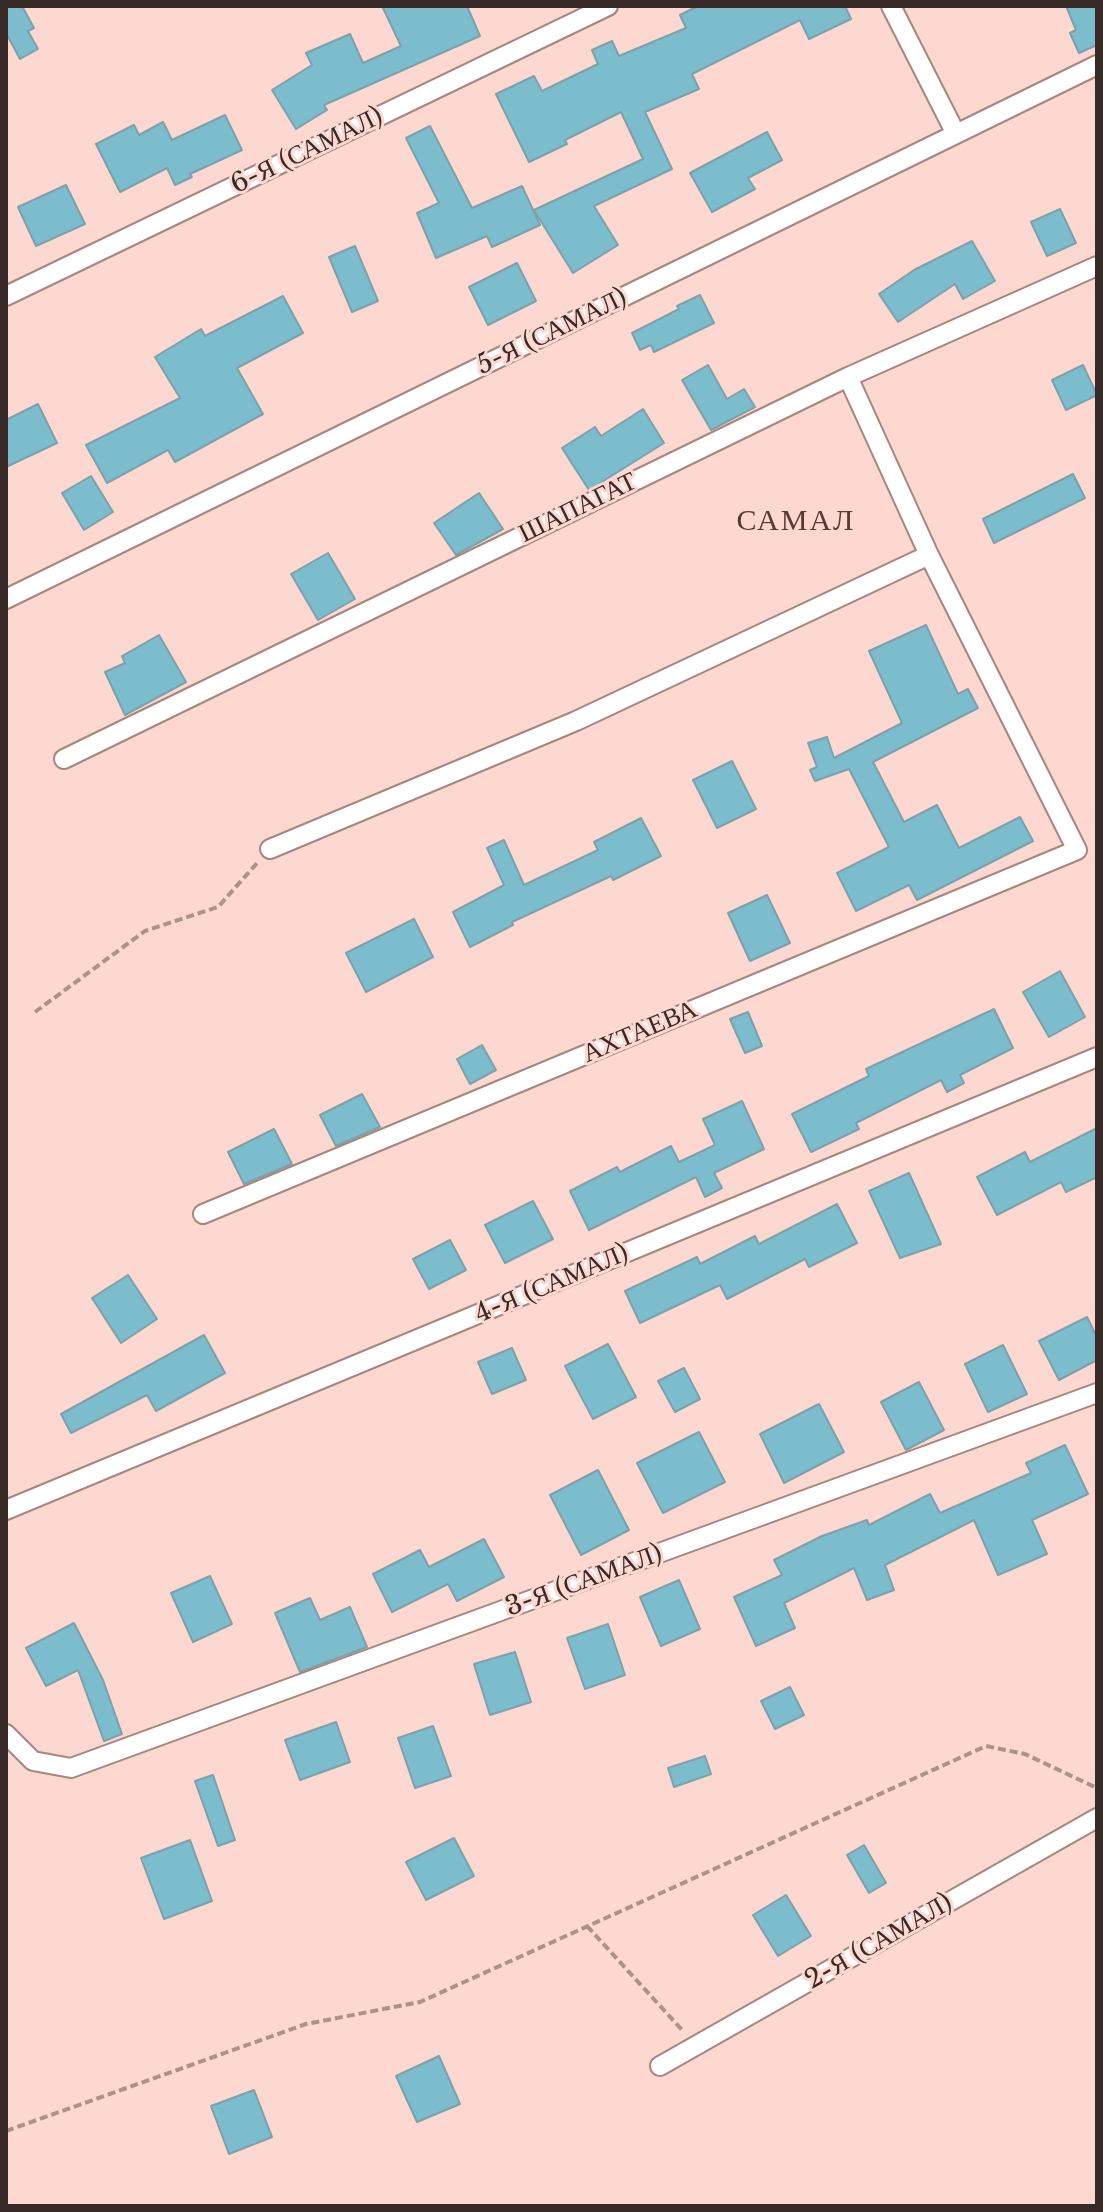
<!DOCTYPE html>
<html>
<head>
<meta charset="utf-8">
<style>
	body { margin:0 }
	#map { position:relative; width:1103px; height:2212px; overflow:hidden; background:#fcd8d0; font-family:"Libre Baskerville",serif }
	canvas { display:block }
	.frame { position:absolute; inset:0; border:8px solid #372926; pointer-events:none }
</style>
</head>
<body>
<div id="map">
<canvas width="1103" height="2212"></canvas>
<div class="frame"></div>
</div>
<script>
const context = document.querySelector('canvas').getContext('2d');
context.lineJoin = 'round';
function fillPath(path, color) {
  context.fillStyle = color;
  context.fill(path, 'evenodd');
}
function strokePath(path, color, width, dash) {
  context.strokeStyle = color;
  context.lineWidth = width;
  context.lineCap = dash ? 'butt' : 'round';
  context.setLineDash(dash || []);
  context.stroke(path);
}
function write(font, color, halo, rows, align = 'center') {
  context.font = font + ' "Libre Baskerville",serif';
  context.lineWidth = 6;
  context.setLineDash([]);
  context.textBaseline = 'middle';
  context.strokeStyle = halo;
  context.fillStyle = color;
  for (const [text, x, y, turn = 0] of rows) {
    context.save();
    context.translate(x, y);
    context.rotate((+turn || 0) * Math.PI / 180);
    context.textAlign = isNaN(turn) ? turn : align;
    if (halo) context.strokeText(text, 0, 0);
    context.fillText(text, 0, 0);
    context.restore();
  }
}
const building = new Path2D(`
	M 6,6 L 22,6 L 34,28 L 28,31 L 38,49 L 20,59 L 6,33 Z
	M 382,6 L 467,6 L 480,36 L 324,105 L 327,110 L 296,129 L 272,90 L 312,65 L 306,53 L 350,34 L 363,63 L 401,46 Z
	M 698,6 L 845,6 L 851,19 L 809,39 L 800,20 L 692,74 L 699,89 L 645,112 L 672,169 L 594,206 L 618,245 L 573,273 L 534,210 L 643,159 L 621,112 L 565,140 L 567,144 L 529,162 L 496,94 L 534,76 L 542,91 L 598,64 L 592,50 L 612,41 L 619,56 L 686,28 L 680,15 Z
	M 1066,6 L 1097,6 L 1097,45 L 1079,53 L 1070,33 L 1076,30 Z
	M 225,115 L 242,150 L 190,174 L 192,177 L 175,185 L 167,168 L 120,192 L 96,144 L 134,125 L 139,135 L 163,122 L 172,140 Z
	M 430,126 L 472,208 L 522,186 L 540,225 L 492,247 L 487,236 L 436,258 L 417,213 L 439,203 L 406,138 Z
	M 767,132 L 782,160 L 748,178 L 755,189 L 712,212 L 690,173 Z
	M 66,185 L 85,224 L 36,246 L 18,207 Z
	M 1060,209 L 1076,243 L 1047,256 L 1031,222 Z
	M 972,241 L 995,281 L 963,299 L 955,284 L 898,322 L 879,294 L 914,270 Z
	M 355,246 L 378,301 L 352,312 L 329,257 Z
	M 517,263 L 536,301 L 488,325 L 469,287 Z
	M 700,295 L 714,323 L 654,352 L 651,345 L 640,350 L 632,333 L 679,309 L 677,306 Z
	M 283,296 L 303,333 L 237,368 L 263,414 L 175,462 L 168,450 L 107,483 L 86,445 L 180,398 L 155,357 L 201,329 L 205,336 Z
	M 708,365 L 727,399 L 744,389 L 755,407 L 711,430 L 682,380 Z
	M 1083,365 L 1097,395 L 1066,410 L 1052,380 Z
	M 38,404 L 57,443 L 6,467 L 6,420 Z
	M 643,409 L 664,443 L 589,490 L 562,448 L 595,427 L 601,436 Z
	M 1073,474 L 1085,498 L 994,543 L 983,519 Z
	M 91,476 L 113,512 L 84,530 L 62,493 Z
	M 479,493 L 503,529 L 456,555 L 434,523 Z
	M 328,553 L 355,599 L 318,620 L 291,574 Z
	M 926,625 L 958,694 L 968,689 L 978,708 L 873,762 L 904,822 L 937,805 L 959,848 L 1020,817 L 1033,841 L 917,900 L 909,885 L 856,911 L 837,873 L 889,847 L 849,769 L 815,781 L 810,770 L 817,767 L 808,743 L 827,737 L 834,758 L 902,723 L 869,651 Z
	M 159,635 L 186,682 L 125,715 L 105,672 L 125,663 L 122,656 Z
	M 732,761 L 756,809 L 717,828 L 693,780 Z
	M 641,818 L 661,856 L 613,880 L 611,876 L 512,922 L 513,925 L 470,947 L 453,912 L 504,885 L 487,848 L 504,840 L 524,885 L 598,850 L 594,842 Z
	M 767,895 L 790,943 L 750,961 L 728,913 Z
	M 414,919 L 433,957 L 366,992 L 346,953 Z
	M 1060,971 L 1085,1017 L 1049,1037 L 1023,992 Z
	M 994,1009 L 1013,1048 L 960,1075 L 964,1083 L 947,1092 L 941,1080 L 856,1123 L 859,1129 L 811,1152 L 792,1114 L 869,1076 L 866,1069 Z
	M 748,1012 L 762,1046 L 745,1053 L 730,1019 Z
	M 482,1045 L 496,1070 L 470,1084 L 457,1059 Z
	M 362,1094 L 380,1127 L 336,1146 L 320,1115 Z
	M 742,1101 L 764,1149 L 714,1173 L 722,1188 L 705,1197 L 696,1177 L 589,1230 L 570,1191 L 617,1167 L 620,1172 L 671,1146 L 679,1162 L 715,1145 L 703,1119 Z
	M 1097,1128 L 1097,1177 L 1066,1192 L 1061,1182 L 997,1215 L 977,1177 L 1025,1152 L 1030,1162 Z
	M 274,1129 L 292,1164 L 244,1184 L 228,1152 Z
	M 909,1173 L 941,1244 L 900,1258 L 869,1191 Z
	M 533,1201 L 553,1239 L 505,1263 L 485,1225 Z
	M 837,1204 L 857,1243 L 809,1267 L 805,1259 L 727,1299 L 720,1285 L 640,1323 L 625,1291 L 697,1257 L 700,1264 L 755,1236 L 759,1244 Z
	M 450,1240 L 466,1270 L 429,1289 L 413,1259 Z
	M 128,1275 L 157,1319 L 121,1343 L 92,1298 Z
	M 1087,1317 L 1097,1337 L 1097,1360 L 1059,1380 L 1039,1341 Z
	M 204,1335 L 225,1373 L 156,1411 L 147,1395 L 71,1433 L 61,1414 Z
	M 608,1344 L 636,1397 L 593,1419 L 565,1366 Z
	M 1003,1345 L 1027,1394 L 988,1412 L 965,1364 Z
	M 512,1348 L 526,1380 L 492,1394 L 478,1362 Z
	M 684,1368 L 700,1399 L 675,1412 L 658,1381 Z
	M 919,1382 L 944,1430 L 906,1450 L 881,1402 Z
	M 819,1404 L 844,1452 L 784,1483 L 760,1434 Z
	M 699,1432 L 725,1482 L 663,1513 L 637,1463 Z
	M 1065,1445 L 1088,1494 L 1032,1520 L 1047,1554 L 998,1575 L 974,1520 L 885,1565 L 894,1590 L 867,1600 L 854,1568 L 784,1603 L 795,1628 L 756,1646 L 734,1597 L 782,1575 L 774,1560 L 822,1536 L 867,1520 L 869,1525 L 930,1494 L 940,1513 L 1031,1473 L 1026,1463 Z
	M 598,1470 L 629,1530 L 581,1555 L 550,1495 Z
	M 484,1539 L 504,1577 L 457,1601 L 448,1584 L 392,1612 L 373,1574 L 420,1550 L 429,1567 Z
	M 210,1576 L 232,1624 L 193,1642 L 171,1593 Z
	M 679,1580 L 700,1629 L 661,1646 L 640,1597 Z
	M 310,1598 L 320,1620 L 350,1607 L 367,1647 L 300,1672 L 275,1613 Z
	M 74,1623 L 103,1680 L 122,1734 L 104,1741 L 78,1670 L 46,1686 L 26,1648 Z
	M 608,1624 L 625,1675 L 585,1689 L 567,1638 Z
	M 515,1652 L 531,1702 L 490,1715 L 474,1664 Z
	M 790,1687 L 804,1715 L 775,1729 L 761,1701 Z
	M 336,1722 L 350,1762 L 300,1780 L 285,1740 Z
	M 433,1726 L 451,1776 L 415,1788 L 398,1738 Z
	M 705,1756 L 711,1774 L 674,1787 L 668,1768 Z
	M 213,1775 L 235,1840 L 218,1846 L 195,1781 Z
	M 454,1838 L 474,1876 L 426,1900 L 406,1862 Z
	M 190,1840 L 212,1901 L 164,1919 L 141,1858 Z
	M 864,1845 L 886,1883 L 869,1893 L 847,1855 Z
	M 786,1895 L 811,1936 L 778,1956 L 753,1915 Z
	M 439,2056 L 460,2104 L 417,2122 L 396,2076 Z
	M 254,2090 L 272,2137 L 229,2154 L 211,2106 Z`);
fillPath(building, '#7cbdcd');
strokePath(building, '#7da1ab', 2);
const street = new Path2D(`
	M 891,6 L 956,134
	M 6,296 L 608,6
	M 6,599 L 1097,65
	M 64,759 L 848,377 L 1097,266
	M 270,849 L 576,721 L 929,555
	M 203,1214 L 1077,850 L 929,555 L 848,377
	M 6,1510 L 1097,1057
	M 6,1734 L 33,1761 L 71,1768 L 1097,1393
	M 660,2066 L 1097,1818`);
strokePath(street, '#a6867e', 22);
strokePath(new Path2D(`
	M 35,1012 L 145,931 L 218,907 L 258,862
	M 587,1926 L 683,2031
	M 6,2131 L 306,2024 L 420,2002 L 986,1746 L 1025,1754 L 1097,1788`), '#ad928c', 4, [8, 4]);
strokePath(street, '#fff', 18);
write('26px', '#372926', '#fcd8d0', [
	["6-Я (САМАЛ)",307,151,-26],
	["5-Я (САМАЛ)",552,332,-26],
	["ШАПАГАТ",578,508,-26],
	["АХТАЕВА",640,1032,-23],
	["4-Я (САМАЛ)",552,1284,-23],
	["3-Я (САМАЛ)",584,1581,-20],
	["2-Я (САМАЛ)",879,1942,-30]
]);
context.letterSpacing = '2px';
write('30px', '#573a34', '#fcd8d0', [
	["САМАЛ",796,522]
]);
context.letterSpacing = '0px';
</script>
</body>
</html>
